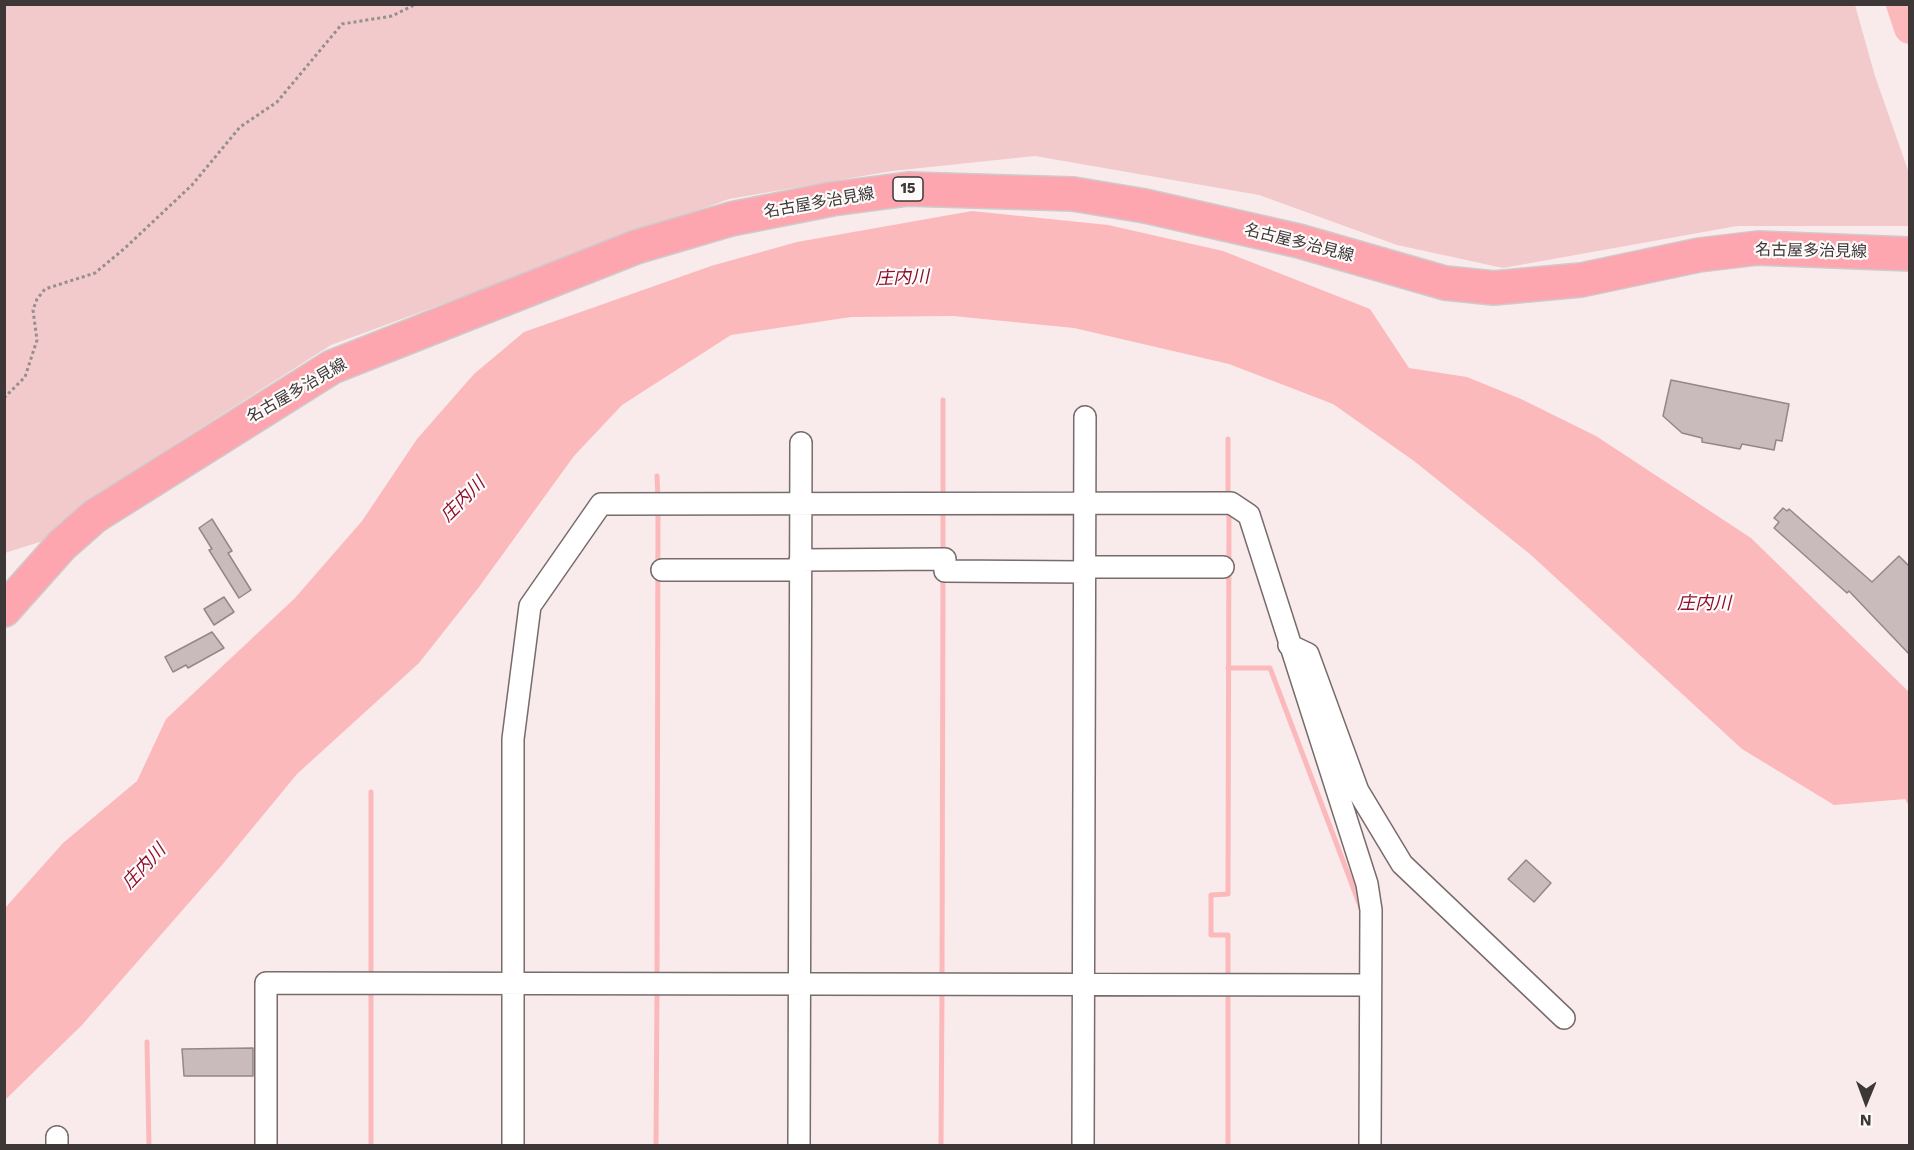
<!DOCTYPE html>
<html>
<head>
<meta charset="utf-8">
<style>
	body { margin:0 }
	#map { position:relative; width:1914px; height:1150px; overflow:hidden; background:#f9ebeb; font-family:"Work Sans",sans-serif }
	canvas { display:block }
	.frame { position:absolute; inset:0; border:6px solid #3d3738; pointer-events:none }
	.north { position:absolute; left:1836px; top:1072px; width:60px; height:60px; -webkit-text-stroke:4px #fefbfb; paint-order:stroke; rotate:181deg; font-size:16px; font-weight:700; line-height:24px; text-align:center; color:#3d3738 }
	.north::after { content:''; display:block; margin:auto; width:21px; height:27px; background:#3d3738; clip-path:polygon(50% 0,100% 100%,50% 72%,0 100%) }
</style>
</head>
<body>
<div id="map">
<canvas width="1914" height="1150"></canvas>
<div class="frame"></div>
<div class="north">N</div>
</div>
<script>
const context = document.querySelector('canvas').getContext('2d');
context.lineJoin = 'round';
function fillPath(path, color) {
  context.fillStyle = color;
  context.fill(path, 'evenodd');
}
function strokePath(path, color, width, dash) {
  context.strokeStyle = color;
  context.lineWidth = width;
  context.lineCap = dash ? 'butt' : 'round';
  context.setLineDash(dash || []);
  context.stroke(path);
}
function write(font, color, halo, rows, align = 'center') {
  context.font = font + ' "Work Sans","Noto Sans JP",sans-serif';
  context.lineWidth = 4.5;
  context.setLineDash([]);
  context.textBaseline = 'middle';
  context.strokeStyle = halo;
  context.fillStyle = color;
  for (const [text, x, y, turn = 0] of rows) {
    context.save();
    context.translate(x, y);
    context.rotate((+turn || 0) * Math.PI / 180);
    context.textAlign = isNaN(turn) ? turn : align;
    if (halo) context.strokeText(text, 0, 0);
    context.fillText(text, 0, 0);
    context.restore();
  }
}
fillPath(new Path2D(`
	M 4,5 L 1855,5 L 1875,76 L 1909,173 L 1909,226 L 1737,226 L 1503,268 L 1397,245 L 1259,195 L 1035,156 L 892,171 L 729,199 L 331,345 L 124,477 L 46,540 L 5,553 Z`), '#f3cacb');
fillPath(new Path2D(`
	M 972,211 L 1108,225 L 1223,251 L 1370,309 L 1409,368 L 1467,377 L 1521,399 L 1596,436 L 1751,538 L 1909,692 L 1909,806 L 1905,799 L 1834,805 L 1742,749 L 1531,555 L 1414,461 L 1333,404 L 1229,364 L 1074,328 L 953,316 L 851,317 L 731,335 L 622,405 L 574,456 L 479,587 L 419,663 L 297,774 L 222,865 L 82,1025 L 5,1100 L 5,908 L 63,843 L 137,781 L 166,719 L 295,598 L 362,521 L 417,439 L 474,374 L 524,332 L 711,266 L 797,242 Z`), '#fcb9bc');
strokePath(new Path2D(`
	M 657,476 L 658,499
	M 943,498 L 943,400
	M 1228,499 L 1228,439
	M 943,553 L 943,507
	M 1228,668 L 1270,668 L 1362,911
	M 942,974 L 943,580
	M 371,979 L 371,792
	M 657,979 L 658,508
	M 1228,979 L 1228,935 L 1211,935 L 1211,895 L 1228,894 L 1229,508
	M 147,1042 L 149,1146
	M 371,1146 L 371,988
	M 656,1146 L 657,988
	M 941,1146 L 942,993
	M 1228,1146 L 1228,988`), '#fcb9bc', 5);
strokePath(new Path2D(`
	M 1902,4 L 1910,28`), '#fcb9bc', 32);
const building = new Path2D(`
	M 1671,380 L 1789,404 L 1782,441 L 1776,440 L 1774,450 L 1742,444 L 1740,449 L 1702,442 L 1702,438 L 1682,433 L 1663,416 Z
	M 1783,508 L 1787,511 L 1789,509 L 1872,582 L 1899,556 L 1910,567 L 1910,655 L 1849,591 L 1847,593 L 1774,528 L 1779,522 L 1774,518 Z
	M 212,519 L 232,551 L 228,553 L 251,590 L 239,598 L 209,550 L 212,549 L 199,528 Z
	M 224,597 L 234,612 L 214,625 L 204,609 Z
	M 212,632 L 224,648 L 188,668 L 186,665 L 173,672 L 165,657 Z
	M 1526,860 L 1551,883 L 1534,902 L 1508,879 Z
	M 253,1048 L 253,1076 L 184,1076 L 182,1049 Z`);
fillPath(building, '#c9bbbc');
strokePath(building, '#938787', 1.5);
const minor = new Path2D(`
	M 800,560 L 945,559 L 945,571 L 1084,572
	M 1084,567 L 1223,567
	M 662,570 L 800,570
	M 1289,645 L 1308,654 L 1358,791 L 1402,864 L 1564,1018
	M 57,1137 L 57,1146
	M 266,1146 L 266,983 L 1370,985
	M 513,1146 L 513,739 L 530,606 L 601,504 L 1231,503 L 1249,515 L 1367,884 L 1371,910 L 1370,1146
	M 799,1146 L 801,443
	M 1083,1146 L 1085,417`);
const primary = new Path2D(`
	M 4,610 L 62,545 L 95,516 L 332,367 L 636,247 L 731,219 L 832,199 L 908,189 L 1073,194 L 1145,206 L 1299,241 L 1445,283 L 1494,288 L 1581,280 L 1699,255 L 1758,248 L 1910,254`);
strokePath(minor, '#786b6c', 24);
strokePath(primary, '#cdcbcb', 36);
strokePath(new Path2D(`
	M 4,398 L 25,377 L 37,340 L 33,310 L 37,299 L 45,289 L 95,273 L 125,248 L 192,185 L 240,127 L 277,102 L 342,24 L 392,16 L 416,4`), '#978e8e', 3, [3, 3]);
strokePath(minor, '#fff', 21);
strokePath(primary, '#fea6b0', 33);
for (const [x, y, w] of [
	[908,189,30]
]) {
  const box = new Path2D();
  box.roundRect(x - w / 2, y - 12, w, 24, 4.5);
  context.fillStyle = '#fefbfb';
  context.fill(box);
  strokePath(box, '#3d3738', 1.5);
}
write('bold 15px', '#3d3738', null, [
	["15",908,189]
]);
write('16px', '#3d3738', '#fefbfb', [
	["名古屋多治見線",819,203,-10],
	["名古屋多治見線",1299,243,14],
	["名古屋多治見線",1811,251,1],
	["名古屋多治見線",297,391,-30]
]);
write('italic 18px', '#8f0e2e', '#fefbfb', [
	["庄内川",902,278,-2],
	["庄内川",463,500,-45],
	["庄内川",1704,604],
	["庄内川",144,867,-47]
]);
</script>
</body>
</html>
